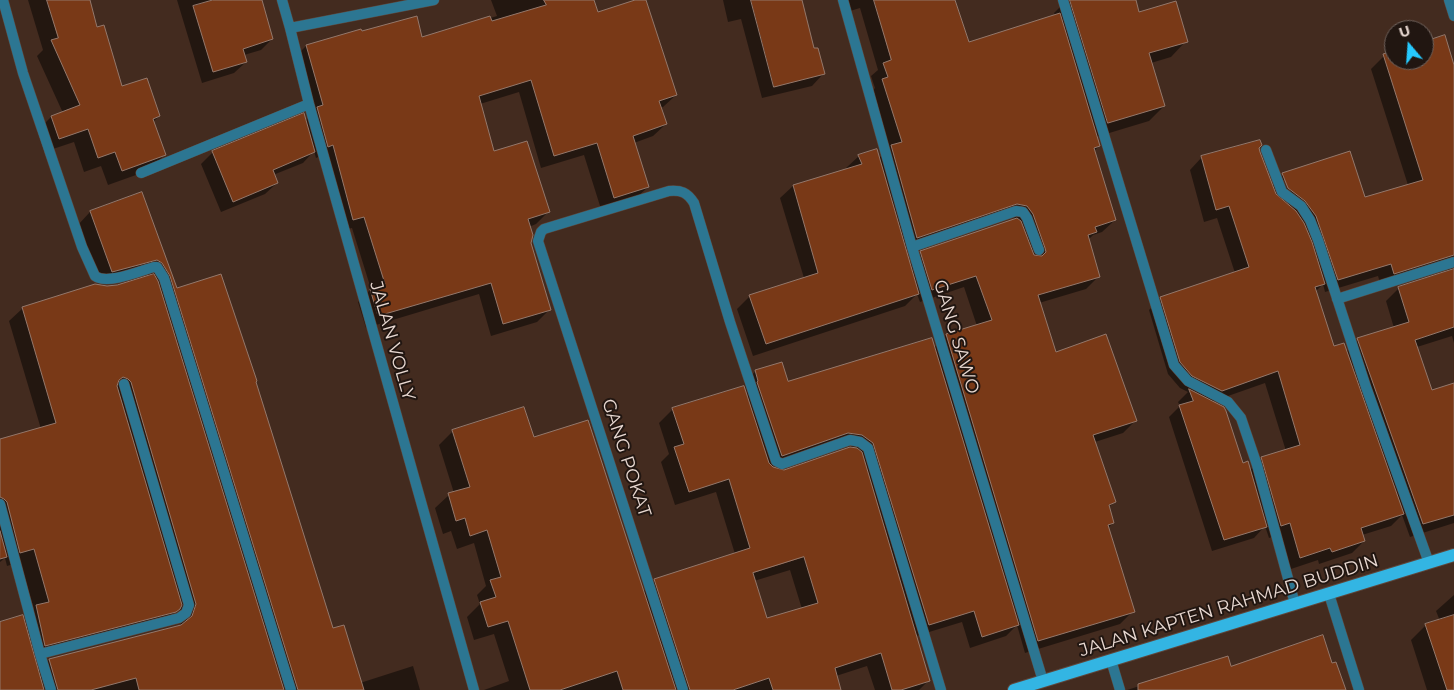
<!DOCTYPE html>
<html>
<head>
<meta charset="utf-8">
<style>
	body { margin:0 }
	#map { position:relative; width:1454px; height:690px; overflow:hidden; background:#432b1f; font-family:Montserrat,sans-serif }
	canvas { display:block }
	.north { position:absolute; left:1384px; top:20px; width:50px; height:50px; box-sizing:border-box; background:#211611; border:1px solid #71645e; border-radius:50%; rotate:342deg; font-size:14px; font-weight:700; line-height:20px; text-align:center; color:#e9d9d2 }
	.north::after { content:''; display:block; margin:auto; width:18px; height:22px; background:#26c9fe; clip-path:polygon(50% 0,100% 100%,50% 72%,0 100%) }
</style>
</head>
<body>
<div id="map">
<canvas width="1454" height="690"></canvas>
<div class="north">U</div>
</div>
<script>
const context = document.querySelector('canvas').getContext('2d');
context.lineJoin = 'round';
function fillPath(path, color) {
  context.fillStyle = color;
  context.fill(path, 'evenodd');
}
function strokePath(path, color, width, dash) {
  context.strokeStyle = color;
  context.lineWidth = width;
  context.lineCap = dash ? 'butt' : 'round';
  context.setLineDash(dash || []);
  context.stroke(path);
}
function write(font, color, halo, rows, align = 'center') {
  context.font = font + ' Montserrat,sans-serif';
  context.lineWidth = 4;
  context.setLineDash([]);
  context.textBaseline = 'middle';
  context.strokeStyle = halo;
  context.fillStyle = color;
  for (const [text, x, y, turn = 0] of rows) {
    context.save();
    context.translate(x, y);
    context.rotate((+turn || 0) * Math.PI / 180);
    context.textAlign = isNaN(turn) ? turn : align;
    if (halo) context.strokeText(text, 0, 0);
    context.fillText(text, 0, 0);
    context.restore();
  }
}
fillPath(new Path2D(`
	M 28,0 L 88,0 L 97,28 L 121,88 L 159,116 L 153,122 L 164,155 L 150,170 L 108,185 L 101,166 L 84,172 L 74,142 L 44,152 L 37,131 L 51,117 L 63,113 L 37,56 L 43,50 Z
	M 177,0 L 261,0 L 272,39 L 261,50 L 244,55 L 246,62 L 234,73 L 202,83 Z
	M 491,0 L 593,0 L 597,14 L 639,0 L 645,0 L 676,95 L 663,107 L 660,108 L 666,124 L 653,136 L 634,143 L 648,187 L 635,199 L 601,209 L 584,155 L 541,168 L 519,92 L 480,104 L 494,153 L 548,212 L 536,224 L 529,227 L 530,243 L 550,309 L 537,322 L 491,336 L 479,294 L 366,328 L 358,302 L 371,289 L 352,228 L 341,231 L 321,156 L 316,158 L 314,151 L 303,163 L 273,175 L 277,183 L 265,194 L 221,212 L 201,164 L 213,152 L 305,121 L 310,116 L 294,58 L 306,46 L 361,32 L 421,39 L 497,16 Z
	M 723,0 L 801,0 L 813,50 L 824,73 L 812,86 L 762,98 L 741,19 L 728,22 Z
	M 847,0 L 954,0 L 968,44 L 1055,16 L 1054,13 L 1067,0 L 1134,0 L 1138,14 L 1186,41 L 1171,57 L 1151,63 L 1164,106 L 1149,121 L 1096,137 L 1099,146 L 1093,152 L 1115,220 L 1102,232 L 1093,235 L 1088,240 L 1099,276 L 1086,289 L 1039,303 L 1055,354 L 1135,421 L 1123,433 L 1095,442 L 1114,502 L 1108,508 L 1113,523 L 1108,528 L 1133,611 L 1120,624 L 1025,653 L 1017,625 L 1006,636 L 970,648 L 962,622 L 916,636 L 929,680 L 919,690 L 875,690 L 867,666 L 836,676 L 840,690 L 484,690 L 509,681 L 494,634 L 474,640 L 467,617 L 480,604 L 477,595 L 486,586 L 474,543 L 457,549 L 451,531 L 443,534 L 435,508 L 449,495 L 454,493 L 439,445 L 453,431 L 533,439 L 643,592 L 655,580 L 735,554 L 716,492 L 675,505 L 661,462 L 669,454 L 659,423 L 673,409 L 748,396 L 744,382 L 756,371 L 788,383 L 934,348 L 946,335 L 977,326 L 964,287 L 920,302 L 917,294 L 905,306 L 753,356 L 737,309 L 750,296 L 804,278 L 780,198 L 793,186 L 847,170 L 846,168 L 859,156 L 879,158 L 888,149 L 870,93 L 875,88 L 871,76 L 878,70 L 860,8 L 850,11 ZM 1003,216 L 1017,219 L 921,252 L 909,264 L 905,250 ZM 836,444 L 853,447 L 784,472 L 771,467 ZM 790,570 L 802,609 L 767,620 L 754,581 Z
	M 1424,43 L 1454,72 L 1454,343 L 1452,336 L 1417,347 L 1431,391 L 1454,384 L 1454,523 L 1410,537 L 1402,515 L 1391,526 L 1362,535 L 1364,541 L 1352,553 L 1319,564 L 1318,560 L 1288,570 L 1278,535 L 1269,538 L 1265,526 L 1254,538 L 1212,551 L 1169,417 L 1180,406 L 1178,402 L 1188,392 L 1180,388 L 1168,374 L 1149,310 L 1161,298 L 1235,273 L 1217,218 L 1204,222 L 1190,170 L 1202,157 L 1258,148 L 1271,186 L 1283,174 L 1364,199 L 1408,185 L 1371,69 L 1384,56 L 1394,52 L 1394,60 L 1424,60 ZM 1283,180 L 1286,180 L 1291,193 L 1289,194 ZM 1443,268 L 1448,272 L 1399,288 L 1386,301 L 1394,328 L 1358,340 L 1346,352 L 1333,348 L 1315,292 L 1323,284 L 1325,292 L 1378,276 L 1381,286 ZM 1265,383 L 1286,451 L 1262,458 L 1250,470 L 1242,464 L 1211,402 Z
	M 141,194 L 176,289 L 333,630 L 360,683 L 413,666 L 420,690 L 0,690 L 0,623 L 23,620 L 34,609 L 20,562 L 7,566 L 5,558 L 0,562 L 0,441 L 41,429 L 9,321 L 23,308 L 107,287 L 117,286 L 150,277 L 143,273 L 98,284 L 77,226 L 90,212 ZM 180,607 L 183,617 L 180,626 L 49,660 L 37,672 L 33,658 L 161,625 Z
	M 1454,595 L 1454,690 L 1427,690 L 1411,640 L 1426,625 L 1440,621 L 1436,611 Z
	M 1227,658 L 1230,668 L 1332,665 L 1344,690 L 1127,690 Z`), '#0007');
const building = new Path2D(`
	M 47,0 L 90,0 L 97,27 L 104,25 L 122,86 L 147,78 L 160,116 L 153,119 L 166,155 L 122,171 L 115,152 L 98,158 L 88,129 L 59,139 L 51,116 L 80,105 L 51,40 L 58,38 Z
	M 213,0 L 262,0 L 273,39 L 243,49 L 247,62 L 213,72 L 193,6 Z
	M 544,0 L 594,0 L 598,12 L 635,0 L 646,0 L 677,95 L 659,101 L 667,124 L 633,136 L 649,187 L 614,198 L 597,143 L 554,156 L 531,80 L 479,96 L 494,151 L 527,141 L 550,212 L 528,219 L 533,235 L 531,243 L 551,310 L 503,324 L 491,283 L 378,316 L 370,289 L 385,284 L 364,217 L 353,220 L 333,145 L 328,147 L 317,107 L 323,105 L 306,45 L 361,29 L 362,31 L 417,16 L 422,37 L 490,16 L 492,21 L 546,5 Z
	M 751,0 L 802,0 L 814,48 L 818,48 L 825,74 L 774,87 Z
	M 874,0 L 955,0 L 969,42 L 1060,13 L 1100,146 L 1094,148 L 1116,220 L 1095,227 L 1097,232 L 1088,235 L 1100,277 L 1038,295 L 1056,352 L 1106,334 L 1137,421 L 1093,435 L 1116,502 L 1109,505 L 1114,523 L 1108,525 L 1135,612 L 1038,641 L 946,334 L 992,320 L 976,276 L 932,290 L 920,251 L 1017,218 L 1021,221 L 1034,255 L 1042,256 L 1046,252 L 1045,248 L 1033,214 L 1027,206 L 1017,204 L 917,238 L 891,145 L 902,142 L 882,79 L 888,77 L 883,63 L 891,60 Z
	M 1070,0 L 1136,0 L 1139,12 L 1176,1 L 1188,42 L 1149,53 L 1165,106 L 1108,123 Z
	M 1445,35 L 1454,65 L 1454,255 L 1394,274 L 1391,264 L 1338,280 L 1316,216 L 1305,201 L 1288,188 L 1282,173 L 1350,151 L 1365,197 L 1423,180 L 1383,54 L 1394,51 L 1394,60 L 1424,60 L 1424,42 Z
	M 304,113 L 315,152 L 273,170 L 278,183 L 233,202 L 212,151 Z
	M 1260,140 L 1262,145 L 1259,148 L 1260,152 L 1276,194 L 1296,211 L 1304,223 L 1312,242 L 1325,284 L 1315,287 L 1334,346 L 1344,343 L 1404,514 L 1361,528 L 1365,541 L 1332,552 L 1330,548 L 1300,558 L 1290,523 L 1281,526 L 1261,457 L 1300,445 L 1278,371 L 1222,391 L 1192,376 L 1180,362 L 1160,297 L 1249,267 L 1229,206 L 1216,210 L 1201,156 Z
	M 877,149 L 919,294 L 766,344 L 749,295 L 818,273 L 793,185 L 862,164 L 858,155 Z
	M 142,192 L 177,288 L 221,274 L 257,381 L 256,382 L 333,628 L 344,625 L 364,690 L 298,690 L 170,276 L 162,263 L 157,260 L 112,272 L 90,211 Z
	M 1454,269 L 1454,327 L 1415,340 L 1432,390 L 1454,383 L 1454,515 L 1423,524 L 1357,338 L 1409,322 L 1398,287 Z
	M 154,274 L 158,281 L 284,690 L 139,690 L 136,678 L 91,690 L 58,690 L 49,659 L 181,625 L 192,616 L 196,604 L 131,382 L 128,379 L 123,377 L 119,380 L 117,386 L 182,605 L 180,609 L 176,612 L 45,646 L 36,605 L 49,602 L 34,549 L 20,553 L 7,502 L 4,499 L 0,497 L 0,439 L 56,423 L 22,307 L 95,284 L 107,286 L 117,285 Z
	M 932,338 L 1019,625 L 982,637 L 974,611 L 929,625 L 873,443 L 862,435 L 848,433 L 782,456 L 757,382 L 758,381 L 755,370 L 782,362 L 788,381 Z
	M 744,386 L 769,463 L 773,467 L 784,470 L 850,447 L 857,448 L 862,452 L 930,681 L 901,690 L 892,690 L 881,653 L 835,668 L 841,690 L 773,690 L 769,678 L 733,690 L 690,690 L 654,579 L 750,548 L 729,479 L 689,492 L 674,447 L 684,444 L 672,408 ZM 804,557 L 818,603 L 767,618 L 753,573 Z
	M 1189,389 L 1224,407 L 1226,411 L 1243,463 L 1248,461 L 1267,527 L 1224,540 L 1179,405 L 1193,401 Z
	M 524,407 L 534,437 L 588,420 L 676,690 L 623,690 L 617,671 L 560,690 L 530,690 L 508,621 L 488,627 L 480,602 L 496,597 L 490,580 L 501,577 L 487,530 L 470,536 L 465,518 L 456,521 L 448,493 L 470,487 L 452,430 Z
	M 0,531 L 7,557 L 0,559 Z
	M 23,615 L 44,690 L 0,690 L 0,622 Z
	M 1454,615 L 1454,690 L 1447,690 L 1425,624 Z
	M 1323,635 L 1332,663 L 1336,662 L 1346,690 L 1138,690 L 1138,684 L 1228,656 L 1231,666 Z`);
fillPath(building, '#793917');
strokePath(building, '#94786b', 1);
const minor = new Path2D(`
	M 3,0 L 23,73 L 82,247 L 95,276 C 107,285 140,271 154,267 L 157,267 L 164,278 L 291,690
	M 282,0 L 290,28 L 309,104 L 474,690
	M 843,0 L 912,247 L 1043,681
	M 1063,0 L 1174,365 L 1188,381 L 1228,402 L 1241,418 L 1257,465 L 1295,604
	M 1449,0 L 1454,16
	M 290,28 L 434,0
	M 1266,150 L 1282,192 L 1301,206 L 1310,220 L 1318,240 L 1366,387 L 1429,563
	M 141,173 L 309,104
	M 912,247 L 1016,211 L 1023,212 L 1027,218 L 1039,250
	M 1337,299 L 1454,262
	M 0,504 L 40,654 L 51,690
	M 1329,594 L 1359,690
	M 40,654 L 179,618 L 186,613 L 189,605 L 124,384
	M 1111,660 L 1120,690
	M 683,690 L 538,241 L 541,232 L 544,229 L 669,191 C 681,190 687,192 694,203 L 730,322 L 776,461 L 782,464 L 850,440 L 860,442 L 868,448 L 941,690`);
const primary = new Path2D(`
	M 1014,690 L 1454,555`);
strokePath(minor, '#5e473c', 11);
strokePath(primary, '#5e473c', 14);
strokePath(minor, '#2c7692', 10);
strokePath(primary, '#33b5e3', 12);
write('18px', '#e9d9d2', '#211611', [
	["GANG SAWO",956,337,73],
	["JALAN VOLLY",392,341,74],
	["GANG POKAT",626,458,72],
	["JALAN KAPTEN RAHMAD BUDDIN",1229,606,-17]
]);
</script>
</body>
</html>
